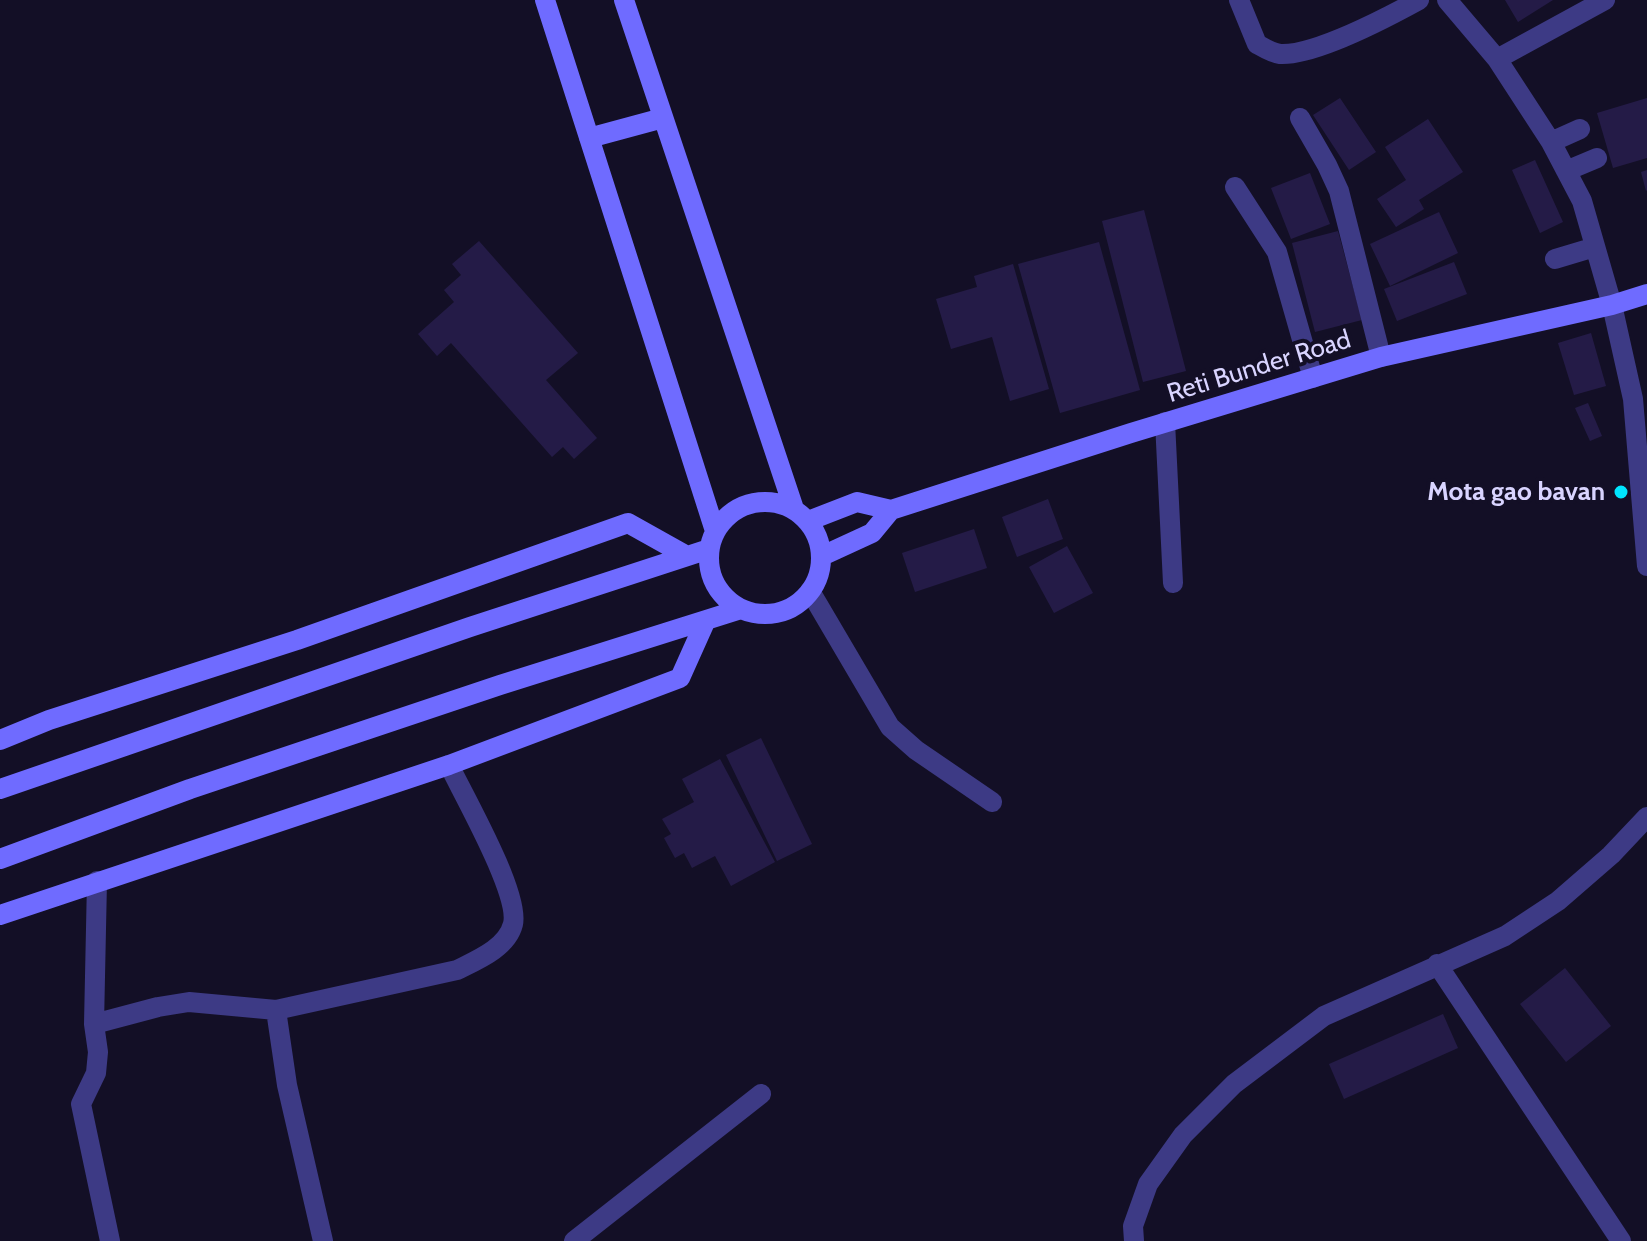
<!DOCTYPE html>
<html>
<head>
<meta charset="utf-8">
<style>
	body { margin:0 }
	canvas { display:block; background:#130f26 }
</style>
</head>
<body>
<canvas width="1647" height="1241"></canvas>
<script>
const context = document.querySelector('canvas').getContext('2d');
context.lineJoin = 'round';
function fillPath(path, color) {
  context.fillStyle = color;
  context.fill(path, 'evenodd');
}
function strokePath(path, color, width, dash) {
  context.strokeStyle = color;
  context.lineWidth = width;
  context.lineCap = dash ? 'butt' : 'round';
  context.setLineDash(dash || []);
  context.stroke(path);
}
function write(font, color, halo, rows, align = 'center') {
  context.font = font + ' Cabin,sans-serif';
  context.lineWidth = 8;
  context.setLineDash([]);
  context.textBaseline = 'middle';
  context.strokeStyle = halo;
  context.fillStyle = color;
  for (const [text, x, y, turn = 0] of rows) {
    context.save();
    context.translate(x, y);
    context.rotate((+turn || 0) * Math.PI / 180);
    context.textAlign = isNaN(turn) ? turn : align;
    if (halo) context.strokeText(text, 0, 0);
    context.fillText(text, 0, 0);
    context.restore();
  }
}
fillPath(new Path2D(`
	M 1505,0 L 1553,0 L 1518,22 Z
	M 1340,98 L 1376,152 L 1349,170 L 1313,115 Z
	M 1647,98 L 1647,158 L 1613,168 L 1597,113 Z
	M 1428,119 L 1463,172 L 1419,200 L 1424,209 L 1396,227 L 1377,199 L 1406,180 L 1385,147 Z
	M 1535,160 L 1563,222 L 1540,233 L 1512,170 Z
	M 1647,170 L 1647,190 L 1646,191 L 1641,172 Z
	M 1310,173 L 1330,224 L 1291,239 L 1271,188 Z
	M 1144,210 L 1186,371 L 1143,382 L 1102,221 Z
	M 1439,212 L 1458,253 L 1390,286 L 1370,244 Z
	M 1338,231 L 1362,320 L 1315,332 L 1292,243 Z
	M 479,241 L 578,353 L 546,380 L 597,438 L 574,459 L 563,447 L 552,457 L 451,343 L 437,356 L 418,334 L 454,302 L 444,290 L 461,275 L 452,264 Z
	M 1099,242 L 1140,390 L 1060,413 L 1018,264 Z
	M 1454,262 L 1467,294 L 1397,321 L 1384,289 Z
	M 1013,264 L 1049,389 L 1010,401 L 992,337 L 951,349 L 936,299 L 977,287 L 974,276 Z
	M 1591,333 L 1606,386 L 1574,395 L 1558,343 Z
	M 1588,403 L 1602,436 L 1590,441 L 1575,408 Z
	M 1048,499 L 1063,539 L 1017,557 L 1002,517 Z
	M 974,529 L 987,568 L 915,592 L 902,553 Z
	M 1067,546 L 1093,593 L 1054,613 L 1029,567 Z
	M 761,738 L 812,844 L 777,861 L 726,755 Z
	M 720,759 L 775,862 L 731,886 L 715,856 L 692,868 L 684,853 L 675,858 L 664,838 L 671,834 L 662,819 L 694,802 L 682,779 Z
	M 1565,968 L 1611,1026 L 1566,1062 L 1520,1004 Z
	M 1443,1014 L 1458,1048 L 1344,1099 L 1329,1064 Z`), '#241b47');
strokePath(new Path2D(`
	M 1437,964 L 1621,1241
	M 1134,1241 L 1133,1226 L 1148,1184 L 1183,1135 L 1234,1084 L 1324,1016 L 1505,936 L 1558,901 L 1611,855 L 1647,817`), '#3d3a85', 20);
strokePath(new Path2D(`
	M 1239,0 L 1257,44 C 1264,48 1272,53 1280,54 C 1314,56 1388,17 1419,0
	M 1447,0 L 1497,59 L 1551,142 L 1582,201 L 1612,305 L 1633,399 L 1647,566
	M 1497,59 L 1605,0
	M 1300,118 L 1327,165 L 1339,191 L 1381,357
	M 1551,142 L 1580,129
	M 1566,171 L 1597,158
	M 1235,187 L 1277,252 L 1313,378
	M 1555,259 L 1595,247
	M 1165,422 L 1173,583
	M 810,591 L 890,727 L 916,750 L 992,802
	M 97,881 L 94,1024 L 98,1052 L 96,1073 L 81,1104 L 110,1241
	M 276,1010 L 287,1085 L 323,1241
	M 94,1024 L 158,1007 L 189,1002 L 276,1010 L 457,970 C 477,960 507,948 513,924 C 520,894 464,796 449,765
	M 574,1241 L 761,1094`), '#3d3a85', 20);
strokePath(new Path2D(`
	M 545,0 L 715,531
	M 624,0 L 794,509
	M 589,138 L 663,118
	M709 558a56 56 0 1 1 112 0a56 56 0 1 1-112 0Z
	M 891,510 L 1131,433 L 1381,357 L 1612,305 L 1647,294
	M 808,521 L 857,502 L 891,510 L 872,533 L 822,556
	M 0,740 L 49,720 L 297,640 L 628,523 L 687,556
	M 0,789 L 470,627 L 709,549
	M 0,859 L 190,789 L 500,685 L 741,609
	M 0,915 L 449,765 L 680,678 L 706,620`), '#6f6bff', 20);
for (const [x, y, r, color] of [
	[1621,492,8,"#00e5ff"]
]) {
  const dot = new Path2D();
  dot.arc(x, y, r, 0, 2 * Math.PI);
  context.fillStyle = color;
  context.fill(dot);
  strokePath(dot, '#130f26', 3);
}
write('26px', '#d9d4ff', '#130f26', [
	["Reti Bunder Road",1259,367,-17]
]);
write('bold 26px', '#d9d4ff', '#130f26', [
	["Mota gao bavan",1605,492]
], 'right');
</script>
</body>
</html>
